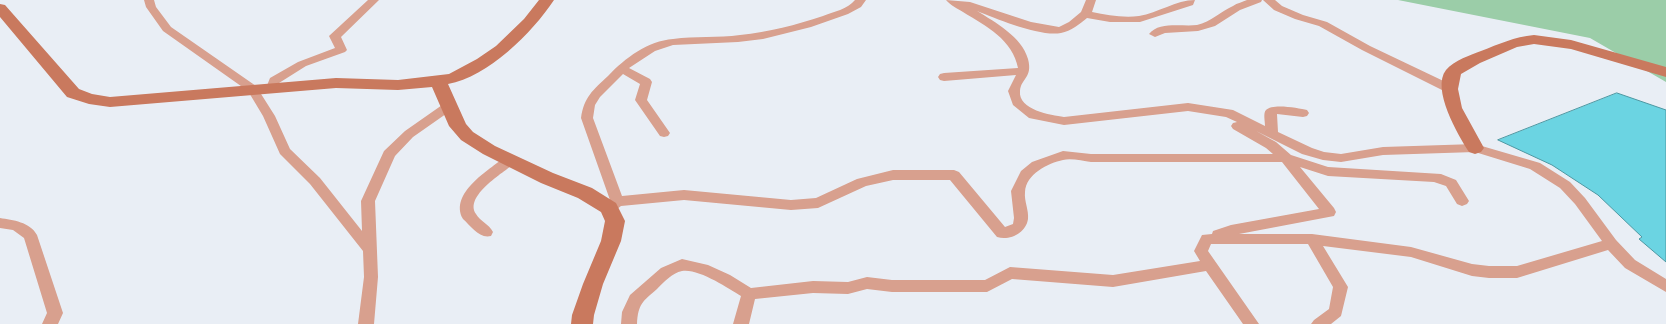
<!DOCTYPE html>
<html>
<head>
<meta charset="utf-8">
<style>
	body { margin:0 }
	canvas { display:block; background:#e9eef5 }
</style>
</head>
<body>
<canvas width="1666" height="324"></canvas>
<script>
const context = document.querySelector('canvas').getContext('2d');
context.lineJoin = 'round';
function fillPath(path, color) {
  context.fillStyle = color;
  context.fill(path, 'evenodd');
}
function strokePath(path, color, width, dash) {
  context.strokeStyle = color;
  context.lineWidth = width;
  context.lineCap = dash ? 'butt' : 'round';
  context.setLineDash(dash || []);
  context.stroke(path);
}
fillPath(new Path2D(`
	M 1398,0 L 1666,0 L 1666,82 L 1590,38 Z`), '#9bcda8');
const water = new Path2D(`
	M 1617,93 L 1666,110 L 1666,262 L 1639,239 L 1642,237 L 1598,195 L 1552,165 L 1498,140 Z`);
fillPath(water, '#6bd4e2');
strokePath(water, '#4e98a2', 1);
fillPath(new Path2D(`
	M 144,0 L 154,0 L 156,7 L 171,27 L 256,86 L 275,116 L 290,149 L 320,178 L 362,231 L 361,201 L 384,151 L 405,131 L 445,103 L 453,103 L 455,106 L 453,109 L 413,137 L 395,156 L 375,201 L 378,277 L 374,324 L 358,324 L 364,277 L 363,251 L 310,184 L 280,154 L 263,116 L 248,91 L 163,31 L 146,7 Z
	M 368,0 L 379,0 L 341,37 L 347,50 L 345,52 L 306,66 L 279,83 L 276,91 L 268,91 L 266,88 L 270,78 L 298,62 L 335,48 L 329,36 Z
	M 855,0 L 866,0 L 861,7 L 848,14 L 811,27 L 763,39 L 738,42 L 673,45 L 655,51 L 629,68 L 650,79 L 652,82 L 647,100 L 670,133 L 668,136 L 664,137 L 660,136 L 635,100 L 640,84 L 623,74 L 600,97 L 595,105 L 593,118 L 622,196 L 684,190 L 791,200 L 816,198 L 857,179 L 893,170 L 954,170 L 959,172 L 1005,227 L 1013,224 L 1014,218 L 1011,191 L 1021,171 L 1032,162 L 1063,151 L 1091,154 L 1273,154 L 1266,148 L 1233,129 L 1231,126 L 1233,123 L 1237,122 L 1226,117 L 1188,111 L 1064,125 L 1029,118 L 1013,105 L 1008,91 L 1016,75 L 944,81 L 940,80 L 938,77 L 940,74 L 944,73 L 1018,68 C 1013,40 986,26 963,12 C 958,9 950,5 946,0 L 970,2 L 1031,22 L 1059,27 L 1069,22 L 1081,12 L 1086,0 L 1096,0 L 1092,12 C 1107,15 1123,18 1139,16 C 1158,13 1176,0 1195,0 L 1193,5 L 1140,22 L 1110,22 L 1087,18 C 1080,24 1071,31 1061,33 C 1040,37 997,19 977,11 C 995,22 1022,37 1028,59 C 1033,78 1021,78 1020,91 C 1018,110 1051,115 1064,117 L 1188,103 L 1233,110 L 1265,126 C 1265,121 1263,113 1266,110 C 1272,103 1299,108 1307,110 L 1309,113 L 1307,116 L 1303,117 L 1277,114 L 1278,132 L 1312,148 L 1324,152 L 1341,154 L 1383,147 L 1475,144 L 1540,163 L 1570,182 L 1585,198 L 1616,240 L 1635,260 L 1666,279 L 1666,292 L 1625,268 L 1608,250 L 1517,278 L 1489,278 L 1472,276 L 1411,257 L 1323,246 L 1348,287 L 1341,316 L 1331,324 L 1311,324 L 1314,320 L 1329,309 L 1333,287 L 1308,244 L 1211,244 L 1208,251 L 1259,324 L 1243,324 L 1206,271 L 1113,287 L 1012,279 L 987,292 L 892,292 L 867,289 L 848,294 L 813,293 L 755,299 L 749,324 L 733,324 L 741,296 C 728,288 698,268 682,271 C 672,273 664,282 657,289 C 643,301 638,304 637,324 L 621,324 L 622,312 L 630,295 L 661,268 L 682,259 L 708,265 L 730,275 L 751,288 L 813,281 L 848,282 L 867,277 L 892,280 L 985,280 L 1010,267 L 1113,275 L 1200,261 L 1194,251 L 1202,235 L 1212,234 L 1213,231 L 1231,225 L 1319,209 L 1282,162 L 1091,162 C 1083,161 1071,158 1063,160 C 1048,163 1026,174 1025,192 C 1024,201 1029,210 1028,219 C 1026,233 1010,241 997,237 L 950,180 L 893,180 L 866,186 L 818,208 L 791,210 L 684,200 L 621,206 C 616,210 613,213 606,210 L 604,207 L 610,200 L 581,118 C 584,97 593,90 608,76 C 625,58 648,41 673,39 C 695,36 718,38 740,35 C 769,32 796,25 823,16 C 833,12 848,9 855,0 ZM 1256,131 L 1302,154 L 1323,160 L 1341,162 L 1383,155 L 1475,152 L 1530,169 L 1560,188 L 1575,204 L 1602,241 L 1517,266 L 1489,266 L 1472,264 L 1411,247 L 1312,234 L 1239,234 L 1334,216 L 1336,212 L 1334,208 L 1300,167 L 1328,176 L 1434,182 L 1446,186 L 1457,204 L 1462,206 L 1467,204 L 1469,201 L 1456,180 L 1441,174 L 1328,167 L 1291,155 L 1276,142 Z
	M 1247,0 L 1262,0 L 1261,2 L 1240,10 L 1215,26 L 1198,31 L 1165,33 L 1155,37 L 1149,34 C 1159,21 1183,27 1197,25 C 1211,22 1221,11 1233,6 C 1237,3 1243,2 1247,0 Z
	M 1263,0 L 1275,0 L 1282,6 L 1303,15 L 1327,22 L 1370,46 L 1454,86 L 1456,89 L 1454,92 L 1446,92 L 1362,50 L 1319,26 L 1295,19 L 1274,10 Z
	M 510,156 L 515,157 L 516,160 L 515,163 C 503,173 464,196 476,214 C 480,221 489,224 493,232 L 491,236 C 479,239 471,226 463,219 C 449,193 489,170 505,157 Z
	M 0,218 C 13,220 30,222 37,235 L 63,313 L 58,324 L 42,324 L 47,313 L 24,238 L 13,230 L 0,228 Z`), '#d8a08e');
fillPath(new Path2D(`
	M 539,0 L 554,0 C 532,33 488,77 448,84 L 466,124 L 473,132 L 495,146 L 553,173 L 592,188 L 616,203 L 625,221 L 621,241 L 603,284 L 594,315 L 593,324 L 571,324 L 572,315 L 583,284 L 601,241 L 605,221 L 601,212 L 578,198 L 541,183 L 483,154 L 461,140 L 449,126 L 432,87 L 398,90 L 336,88 L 110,107 L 89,104 L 67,97 L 0,17 L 0,4 L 5,5 L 79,89 L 92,94 L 110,97 L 336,78 L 398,80 L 449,74 L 477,59 L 496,46 L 524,19 Z
	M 1534,35 L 1571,40 L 1666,67 L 1666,77 L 1571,49 L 1534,44 L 1517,47 L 1480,63 L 1461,74 L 1458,89 L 1462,108 L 1484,148 L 1481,152 L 1475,154 L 1469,152 C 1458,135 1431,89 1446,70 C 1454,60 1471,55 1481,51 C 1499,44 1514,37 1534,35 Z`), '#c9795e');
</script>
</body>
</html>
